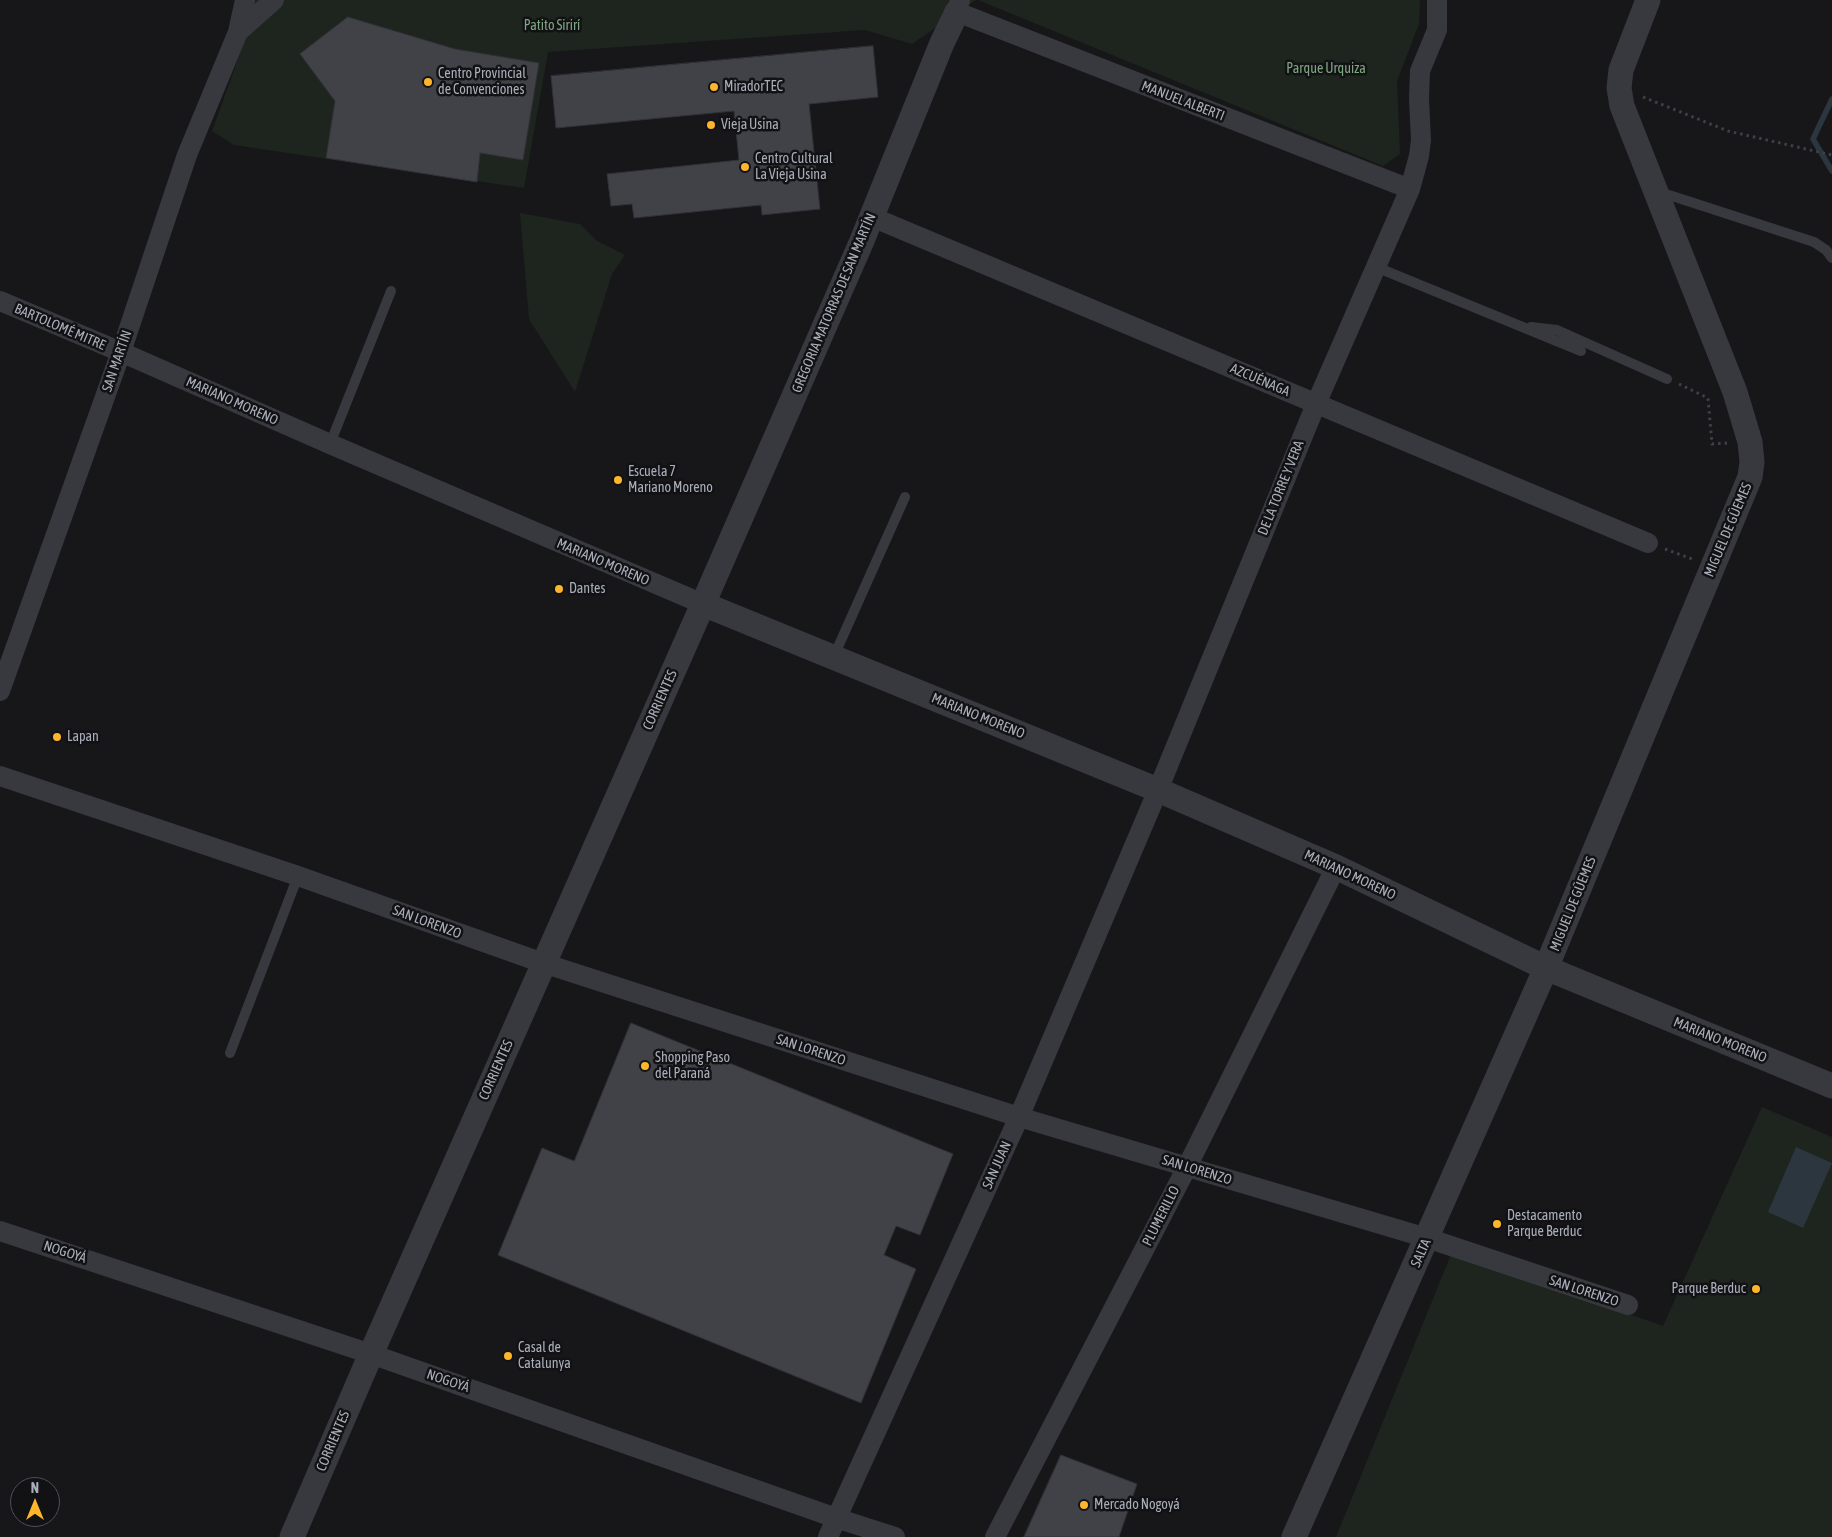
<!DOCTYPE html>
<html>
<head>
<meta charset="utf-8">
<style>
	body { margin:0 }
	#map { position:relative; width:1832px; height:1537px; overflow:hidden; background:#17171a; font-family:"Asap Condensed",sans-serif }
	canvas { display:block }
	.north { position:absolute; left:10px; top:1477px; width:50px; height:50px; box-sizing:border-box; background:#121215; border:1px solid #4e5057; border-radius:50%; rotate:0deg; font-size:14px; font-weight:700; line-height:20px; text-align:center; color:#a9aeba }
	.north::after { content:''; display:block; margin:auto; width:18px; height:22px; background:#fdb62b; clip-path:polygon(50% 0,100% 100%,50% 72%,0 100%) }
</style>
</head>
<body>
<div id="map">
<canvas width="1832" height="1537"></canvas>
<div class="north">N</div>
</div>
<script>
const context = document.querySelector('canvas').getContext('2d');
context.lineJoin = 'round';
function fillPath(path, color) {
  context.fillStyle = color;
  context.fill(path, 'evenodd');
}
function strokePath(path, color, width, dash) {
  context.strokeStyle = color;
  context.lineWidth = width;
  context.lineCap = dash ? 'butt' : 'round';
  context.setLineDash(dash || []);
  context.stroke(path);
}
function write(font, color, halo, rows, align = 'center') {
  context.font = font + ' "Asap Condensed",sans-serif';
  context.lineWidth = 5;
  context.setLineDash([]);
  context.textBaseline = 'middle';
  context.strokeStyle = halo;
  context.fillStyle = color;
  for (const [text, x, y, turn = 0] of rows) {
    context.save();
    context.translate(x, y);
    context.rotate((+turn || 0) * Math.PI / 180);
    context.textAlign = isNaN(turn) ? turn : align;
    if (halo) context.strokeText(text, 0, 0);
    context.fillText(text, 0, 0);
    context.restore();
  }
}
fillPath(new Path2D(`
	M 255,0 L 976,0 L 912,44 L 865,30 L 548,52 L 524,188 L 234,145 L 212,131 L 237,62 Z
	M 978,0 L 1420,0 L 1419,24 L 1397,81 L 1400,154 L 1383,166 Z
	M 520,213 L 580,224 L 597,241 L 625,255 L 612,274 L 575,392 L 529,319 Z
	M 1762,1107 L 1832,1137 L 1832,1537 L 1336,1537 L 1452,1252 L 1663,1326 Z`), '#1d251e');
fillPath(new Path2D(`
	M 1796,1147 L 1832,1163 L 1803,1228 L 1768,1212 Z`), '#2c363f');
strokePath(new Path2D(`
	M 1832,99 L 1813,139 L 1832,171`), '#2c363f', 5.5);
const building = new Path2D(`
	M 348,17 L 455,49 L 539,63 L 523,160 L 480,153 L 477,182 L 326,158 L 335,101 L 300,54 Z
	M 873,46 L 878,97 L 809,104 L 820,209 L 762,215 L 761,205 L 634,218 L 632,204 L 611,206 L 607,174 L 739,160 L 734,111 L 556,128 L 551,76 Z
	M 631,1023 L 953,1154 L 920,1235 L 896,1226 L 884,1255 L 916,1269 L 861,1403 L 498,1255 L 542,1148 L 574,1161 Z
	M 1061,1455 L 1137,1484 L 1119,1537 L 1024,1537 Z`);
fillPath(building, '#414247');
strokePath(building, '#313136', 1);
strokePath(new Path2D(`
	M 1643,97 L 1728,131 L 1832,155
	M 1679,384 L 1708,398 L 1712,444 L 1728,443
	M 1665,549 L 1692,559`), '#3e4046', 3, [2.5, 4]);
strokePath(new Path2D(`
	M 1657,195 L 1669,195 L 1814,242 L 1826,250 L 1832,258
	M 1376,267 L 1581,351
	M 1531,327 L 1557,330 L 1667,379
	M 330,444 L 391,291
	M 834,656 L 905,497
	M 230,1053 L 298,876`), '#38393f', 10);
strokePath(new Path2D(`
	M 960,0 L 957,12 L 1410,189
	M 238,32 L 274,0
	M 872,217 L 1648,543
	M 0,301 L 121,352 L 330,444 L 703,604
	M 0,691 L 121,352 L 187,155 L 238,32 L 245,0
	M 0,776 L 298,876 L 543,963 L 1019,1117 L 1427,1238 L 1628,1305
	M 0,1231 L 371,1354 L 836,1518 L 895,1537
	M 828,1537 L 1019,1117 L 1158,790 L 1316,404 L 1410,189 L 1419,156 L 1421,140 L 1419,99 L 1420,71 L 1437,30 L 1437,0
	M 995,1537 L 1187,1167 L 1336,867`), '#38393f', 20);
strokePath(new Path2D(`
	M 703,604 L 1158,790 L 1336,867 L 1546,968 L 1832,1086
	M 292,1537 L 371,1354 L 703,604 L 861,243 L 942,43 L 957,12
	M 1294,1537 L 1546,968 L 1750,477 L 1752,462 L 1750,442 L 1735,392 L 1622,106 L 1619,88 L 1621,70 L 1648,0`), '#38393f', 25);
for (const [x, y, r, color] of [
	[428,82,5,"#fdb62b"],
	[714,87,5,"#fdb62b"],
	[711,125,5,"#fdb62b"],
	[745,167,5,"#fdb62b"],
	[618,480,5,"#fdb62b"],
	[559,589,5,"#fdb62b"],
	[57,737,5,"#fdb62b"],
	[645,1066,5,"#fdb62b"],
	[1497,1224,5,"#fdb62b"],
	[1756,1289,5,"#fdb62b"],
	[508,1356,5,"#fdb62b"],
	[1084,1505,5,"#fdb62b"]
]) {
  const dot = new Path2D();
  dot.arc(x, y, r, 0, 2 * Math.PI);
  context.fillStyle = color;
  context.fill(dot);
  strokePath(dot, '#121215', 2);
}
write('14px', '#7ea681', '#121215', [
	["Patito Sirirí",552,26],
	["Parque Urquiza",1326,69]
]);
write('14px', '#a9aeba', '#121215', [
	["Centro Provincial",438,74],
	["de Convenciones",438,90],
	["MiradorTEC",724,87],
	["Vieja Usina",721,125],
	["Centro Cultural",755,159],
	["La Vieja Usina",755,175],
	["Escuela 7",628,472],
	["Mariano Moreno",628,488],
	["Dantes",569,589],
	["Lapan",67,737],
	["Shopping Paso",655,1058],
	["del Paraná",655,1074],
	["Destacamento",1507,1216],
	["Parque Berduc",1507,1232],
	["Parque Berduc",1746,1289,"right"],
	["Casal de",518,1348],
	["Catalunya",518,1364],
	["Mercado Nogoyá",1094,1505]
], 'left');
write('14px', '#a9aeba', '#121215', [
	["MANUEL ALBERTI",1183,101,21],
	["GREGORIA MATORRAS DE SAN MARTÍN",834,303,-67],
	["BARTOLOMÉ MITRE",60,327,23],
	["SAN MARTÍN",117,361,-71],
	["AZCUÉNAGA",1260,380,23],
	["MARIANO MORENO",232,401,24],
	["DE LA TORRE Y VERA",1281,488,-68],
	["MIGUEL DE GÜEMES",1728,530,-67],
	["MARIANO MORENO",603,562,23],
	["CORRIENTES",660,700,-66],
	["MARIANO MORENO",978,716,22],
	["MARIANO MORENO",1350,875,25],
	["MIGUEL DE GÜEMES",1573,904,-68],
	["SAN LORENZO",427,922,20],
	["MARIANO MORENO",1720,1040,22],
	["SAN LORENZO",811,1050,18],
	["CORRIENTES",496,1070,-66],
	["SAN JUAN",997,1165,-66],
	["SAN LORENZO",1197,1170,17],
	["PLUMERILLO",1161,1216,-63],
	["NOGOYÁ",65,1252,18],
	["SALTA",1421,1253,-66],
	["SAN LORENZO",1584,1291,18],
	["NOGOYÁ",448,1381,19],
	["CORRIENTES",333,1441,-67]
]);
</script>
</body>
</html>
